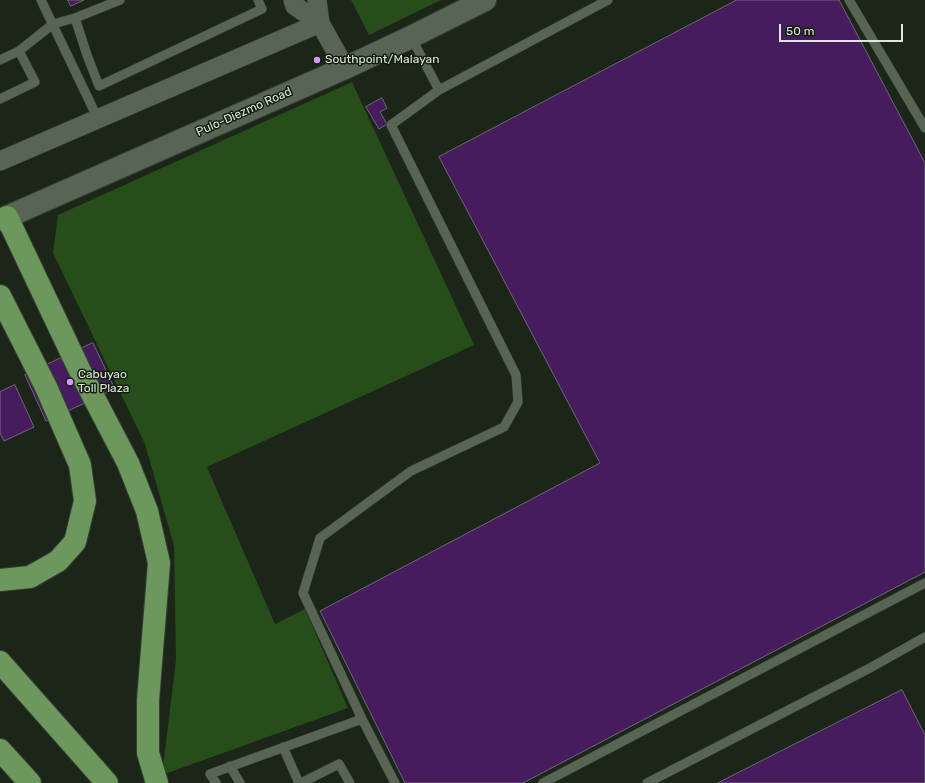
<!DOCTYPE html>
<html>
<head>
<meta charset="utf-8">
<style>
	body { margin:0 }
	#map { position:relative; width:925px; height:783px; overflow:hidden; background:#1b2618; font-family:Rubik,sans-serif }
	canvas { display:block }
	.scale { position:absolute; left:779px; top:24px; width:124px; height:18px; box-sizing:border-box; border:2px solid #dfe7dd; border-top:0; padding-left:5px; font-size:12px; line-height:14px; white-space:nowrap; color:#dfe7dd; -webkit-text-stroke:3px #121d0e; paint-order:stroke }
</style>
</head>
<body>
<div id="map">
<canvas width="925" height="783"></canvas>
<div class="scale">50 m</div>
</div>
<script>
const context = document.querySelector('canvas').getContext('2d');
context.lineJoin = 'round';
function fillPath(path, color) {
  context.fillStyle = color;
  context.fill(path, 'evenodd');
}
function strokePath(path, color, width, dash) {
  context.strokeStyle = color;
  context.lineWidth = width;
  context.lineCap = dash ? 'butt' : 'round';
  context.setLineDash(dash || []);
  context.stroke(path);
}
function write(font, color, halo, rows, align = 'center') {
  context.font = font + ' Rubik,sans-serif';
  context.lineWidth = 3;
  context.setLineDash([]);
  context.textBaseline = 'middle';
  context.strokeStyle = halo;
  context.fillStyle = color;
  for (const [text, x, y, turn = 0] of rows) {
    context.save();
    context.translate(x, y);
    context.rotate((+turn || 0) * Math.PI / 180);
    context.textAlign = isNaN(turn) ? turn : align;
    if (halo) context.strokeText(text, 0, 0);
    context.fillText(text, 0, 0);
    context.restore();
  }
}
fillPath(new Path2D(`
	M 351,0 L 441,0 L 369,35 Z
	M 352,82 L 474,345 L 207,467 L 275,624 L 305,609 L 348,708 L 162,775 L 176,660 L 174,546 L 145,444 L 53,253 L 58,215 Z`), '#274d1a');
const building = new Path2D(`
	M 68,0 L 84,0 L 71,6 Z
	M 737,0 L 839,0 L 925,163 L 925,572 L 523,783 L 405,783 L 320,611 L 600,463 L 439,157 Z
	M 382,98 L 387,108 L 380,112 L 387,124 L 379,129 L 366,107 Z
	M 93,343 L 115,389 L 46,421 L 25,375 Z
	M 15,385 L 34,427 L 4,441 L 0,433 L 0,392 Z
	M 902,690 L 925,735 L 925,783 L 718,783 Z`);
fillPath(building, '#471c5e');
strokePath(building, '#716678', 1);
const service = new Path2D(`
	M 41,0 L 98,119
	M 849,0 L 925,128
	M 75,18 L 87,55 L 99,86 L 262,9 L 258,0
	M 411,37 L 439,90
	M 0,60 L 19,51
	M 0,99 L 35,82 L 19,51 L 53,24 L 75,18 L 120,0
	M 283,747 L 299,783
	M 230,766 L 240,783
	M 216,783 L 210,774 L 362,719
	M 301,783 L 339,764 L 350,783
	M 395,783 L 362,719 L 303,593 L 320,538 L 411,471 L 504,427 L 518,402 L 516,375 L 391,125 L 439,90 L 608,0
	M 543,783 L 925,583
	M 647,783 L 870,668 L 925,637`);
const minor = new Path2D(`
	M 293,0 L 295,6 L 320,23
	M 317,0 L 320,23 L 345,68
	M 0,161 L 320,23`);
const secondary = new Path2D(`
	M 0,220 L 345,68 L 411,37 L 485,0`);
const motorway = new Path2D(`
	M 7,217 L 80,371 L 128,463 L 147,511 L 159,563 L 148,700 L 148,753 L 157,783
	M 0,296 L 46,387 L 80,465 L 85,501 L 75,542 L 58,561 L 30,577 L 0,580
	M 0,662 L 107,783
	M 0,750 L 30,783`);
strokePath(service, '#363f34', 10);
strokePath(minor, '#363f34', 20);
strokePath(secondary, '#363f34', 24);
strokePath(motorway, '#363f34', 24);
strokePath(service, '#586554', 9);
strokePath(minor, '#586554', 19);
strokePath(secondary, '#586554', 22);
strokePath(motorway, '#6c985e', 22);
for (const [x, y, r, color] of [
	[317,60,4,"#d69bfa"],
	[70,382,4,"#d69bfa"]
]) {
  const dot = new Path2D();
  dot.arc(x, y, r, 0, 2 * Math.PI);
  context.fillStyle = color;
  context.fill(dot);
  strokePath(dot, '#121d0e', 1.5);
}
write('12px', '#dfe7dd', '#121d0e', [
	["Southpoint/Malayan",325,60],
	["Cabuyao",78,375],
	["Toll Plaza",78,389]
], 'left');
write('12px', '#dfe7dd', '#121d0e', [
	["Pulo-Diezmo Road",244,112,-24]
]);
</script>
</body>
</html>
